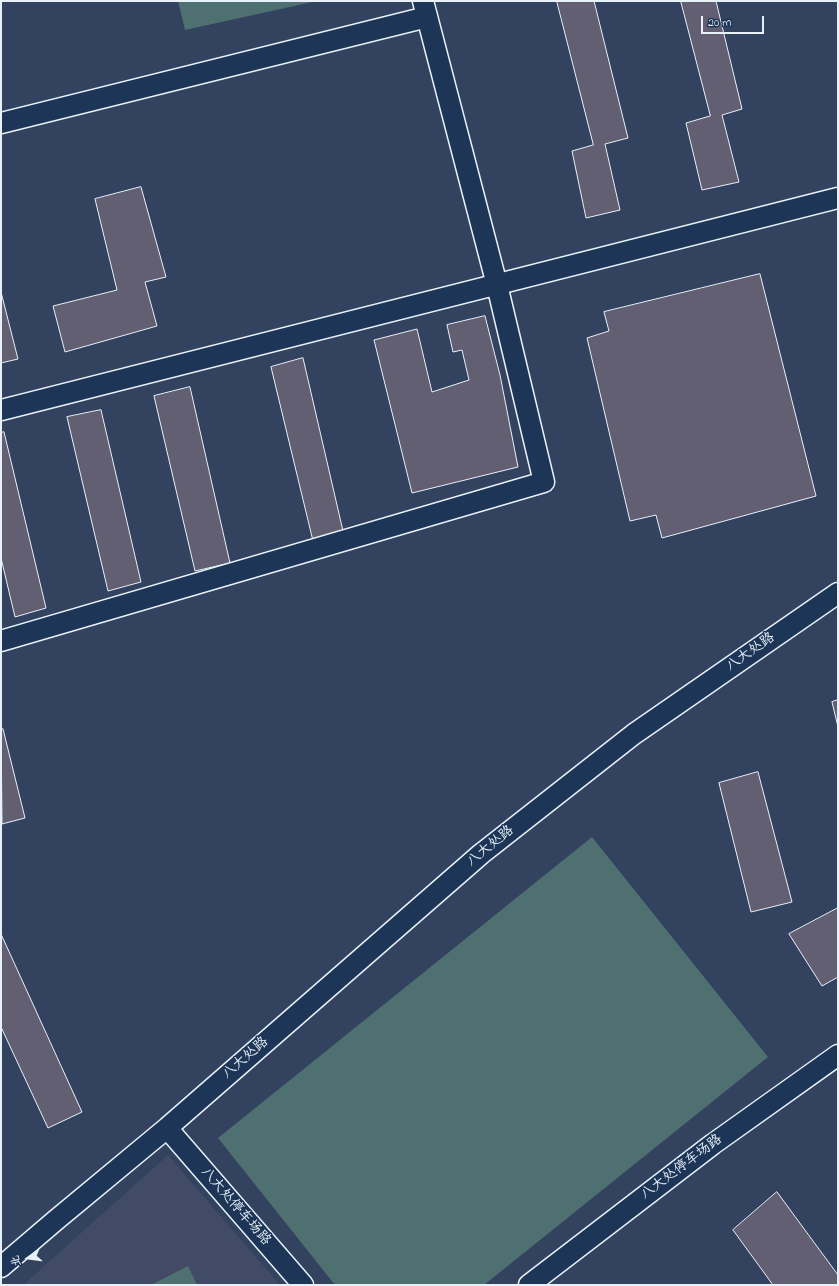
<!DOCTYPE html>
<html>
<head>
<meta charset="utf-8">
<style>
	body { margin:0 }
	#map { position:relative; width:839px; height:1286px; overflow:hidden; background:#32425f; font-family:"Indie Flower","LXGW WenKai TC",sans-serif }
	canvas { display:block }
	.frame { position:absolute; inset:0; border:2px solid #e8f1f8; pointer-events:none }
	.north { position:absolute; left:8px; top:1238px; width:40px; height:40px; -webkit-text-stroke:3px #1d3557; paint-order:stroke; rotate:256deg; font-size:11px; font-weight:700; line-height:16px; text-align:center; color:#e8f1f8 }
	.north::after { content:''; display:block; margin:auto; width:14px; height:18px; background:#e8f1f8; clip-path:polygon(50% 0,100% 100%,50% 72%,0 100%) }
	.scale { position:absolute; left:701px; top:16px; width:63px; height:18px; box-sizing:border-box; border:2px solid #e8f1f8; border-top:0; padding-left:5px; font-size:12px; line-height:14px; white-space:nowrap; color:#e8f1f8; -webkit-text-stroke:3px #1d3557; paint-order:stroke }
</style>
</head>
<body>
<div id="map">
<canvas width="839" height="1286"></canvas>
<div class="frame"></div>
<div class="north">北</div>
<div class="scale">20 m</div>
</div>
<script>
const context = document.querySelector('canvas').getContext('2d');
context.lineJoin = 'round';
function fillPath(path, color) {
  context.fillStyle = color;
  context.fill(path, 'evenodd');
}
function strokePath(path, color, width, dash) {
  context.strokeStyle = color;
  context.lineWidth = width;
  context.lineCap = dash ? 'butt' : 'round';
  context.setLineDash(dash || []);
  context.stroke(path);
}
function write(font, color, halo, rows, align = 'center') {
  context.font = font + ' "Indie Flower","LXGW WenKai TC",sans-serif';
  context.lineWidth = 3;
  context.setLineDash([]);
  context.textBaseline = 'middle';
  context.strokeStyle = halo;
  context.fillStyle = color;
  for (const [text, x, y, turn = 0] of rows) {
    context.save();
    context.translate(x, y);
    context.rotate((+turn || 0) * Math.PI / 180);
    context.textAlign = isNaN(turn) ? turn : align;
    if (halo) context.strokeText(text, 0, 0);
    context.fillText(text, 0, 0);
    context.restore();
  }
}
fillPath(new Path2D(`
	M 168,1155 L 280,1285 L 23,1285 Z`), '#414b65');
fillPath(new Path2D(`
	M 178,1 L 317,1 L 185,30 Z
	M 592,837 L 768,1057 L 484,1285 L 335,1285 L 218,1138 Z
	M 188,1266 L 197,1285 L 151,1285 Z`), '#4f7071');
const building = new Path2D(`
	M 557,1 L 594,1 L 628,138 L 605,144 L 620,210 L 586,218 L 572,151 L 593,145 Z
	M 681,1 L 716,1 L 742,109 L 722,115 L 739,182 L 702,190 L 686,123 L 710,116 Z
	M 141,187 L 166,277 L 145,282 L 157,326 L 65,352 L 53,306 L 117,290 L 95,199 Z
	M 760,274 L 816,496 L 662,538 L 656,515 L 630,521 L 587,338 L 609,331 L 604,312 Z
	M 1,292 L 18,359 L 1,363 Z
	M 485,316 L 500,375 L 518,467 L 412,493 L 374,340 L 417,329 L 432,392 L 469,380 L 462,350 L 453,352 L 447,325 Z
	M 303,358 L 343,531 L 313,541 L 271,367 Z
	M 190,387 L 230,563 L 195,571 L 154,396 Z
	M 101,410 L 141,582 L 108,591 L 67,417 Z
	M 4,432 L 46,608 L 15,617 L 1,558 L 1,433 Z
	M 838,700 L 838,727 L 832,702 Z
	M 3,729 L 25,818 L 2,824 L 1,730 Z
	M 758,772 L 792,902 L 751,912 L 719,783 Z
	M 838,908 L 838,977 L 822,986 L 789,934 Z
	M 1,934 L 82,1112 L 48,1128 L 1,1027 Z
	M 777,1192 L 838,1275 L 838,1285 L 773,1285 L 733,1230 Z`);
fillPath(building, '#635f72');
strokePath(building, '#e8f1f8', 1);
const minor = new Path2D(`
	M 1,123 L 427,17
	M 1,410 L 838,198
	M 1,641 L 544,482 L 497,285 L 423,1
	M 167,1128 L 303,1285
	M 1,1267 L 56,1220 L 167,1128 L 481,854 L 634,734 L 838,593
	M 529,1285 L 713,1144 L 838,1055`);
strokePath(minor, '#e8f1f8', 23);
strokePath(minor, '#1d3557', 20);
write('14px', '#e8f1f8', '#1d3557', [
	["八大处路",751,653,-35],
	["八大处路",491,847,-39],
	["八大处路",246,1059,-41],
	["八大处停车场路",682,1168,-37],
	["八大处停车场路",235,1207,49]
]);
</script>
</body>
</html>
